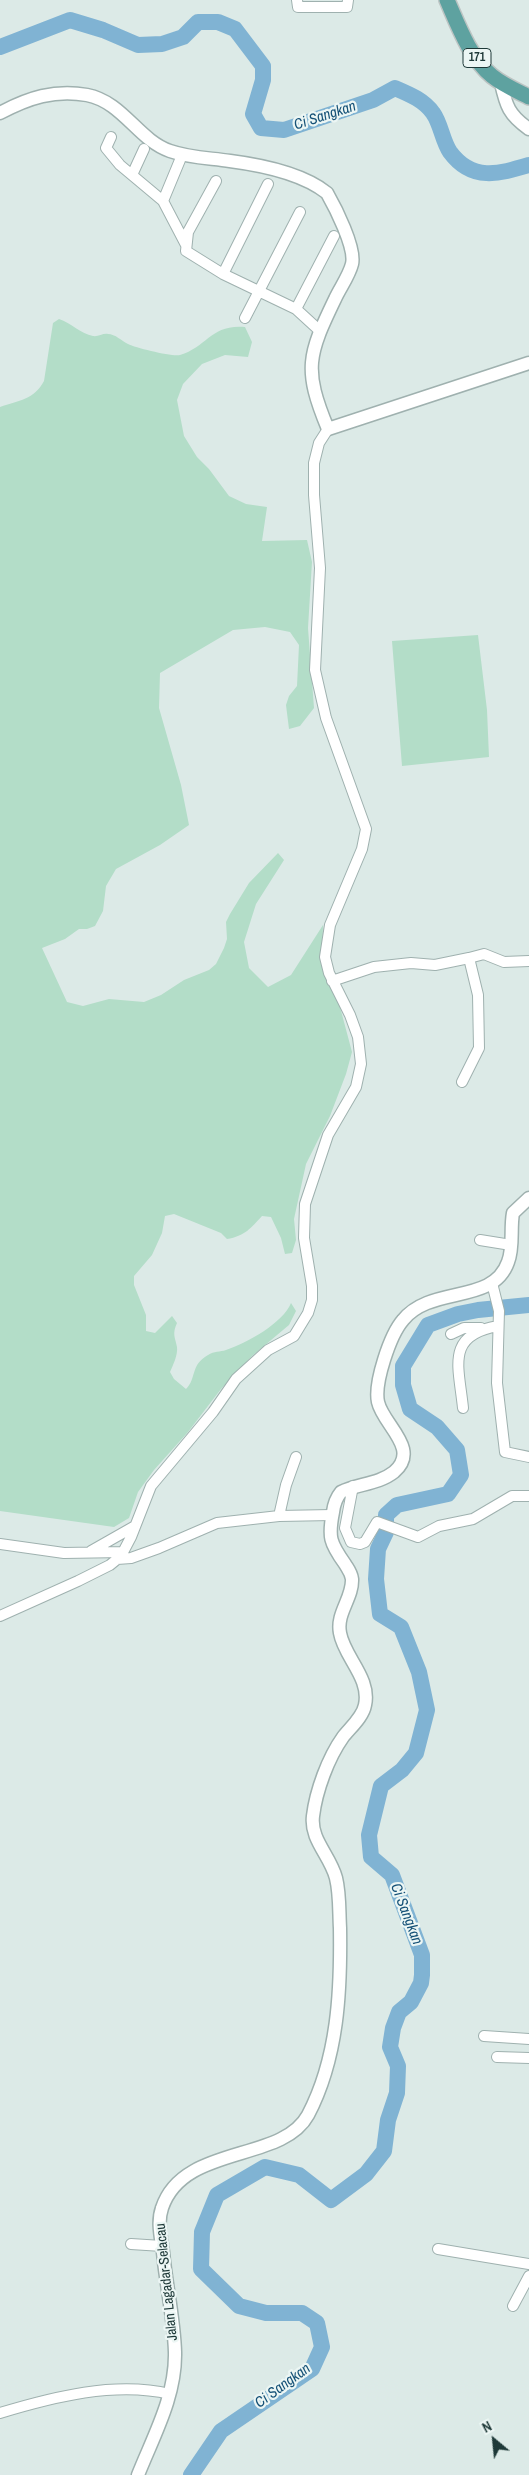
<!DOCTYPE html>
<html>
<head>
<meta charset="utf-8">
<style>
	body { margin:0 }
	#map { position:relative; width:529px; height:2475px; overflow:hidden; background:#dceae7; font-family:"Archivo Narrow",sans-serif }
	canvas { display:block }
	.north { position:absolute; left:469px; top:2415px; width:50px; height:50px; -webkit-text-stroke:4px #ecf6f4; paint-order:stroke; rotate:332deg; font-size:14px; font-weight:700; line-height:20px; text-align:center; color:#1e3938 }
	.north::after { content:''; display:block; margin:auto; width:18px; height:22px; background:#1e3938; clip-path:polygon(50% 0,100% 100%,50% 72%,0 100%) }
</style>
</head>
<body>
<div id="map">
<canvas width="529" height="2475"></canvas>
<div class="north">N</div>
</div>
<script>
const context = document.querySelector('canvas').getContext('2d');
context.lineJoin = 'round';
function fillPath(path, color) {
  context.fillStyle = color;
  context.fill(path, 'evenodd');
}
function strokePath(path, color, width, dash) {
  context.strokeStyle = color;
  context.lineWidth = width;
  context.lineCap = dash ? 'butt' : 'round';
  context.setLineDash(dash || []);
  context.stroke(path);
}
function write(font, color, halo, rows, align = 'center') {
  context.font = font + ' "Archivo Narrow",sans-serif';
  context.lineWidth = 4.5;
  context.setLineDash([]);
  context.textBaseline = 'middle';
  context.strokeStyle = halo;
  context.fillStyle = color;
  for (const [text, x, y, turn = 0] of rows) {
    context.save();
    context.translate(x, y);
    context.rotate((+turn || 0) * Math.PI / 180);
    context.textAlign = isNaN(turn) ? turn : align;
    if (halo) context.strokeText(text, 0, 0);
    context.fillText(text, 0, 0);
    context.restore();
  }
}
fillPath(new Path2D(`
	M 59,319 C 71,323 81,334 93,336 C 98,337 103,333 108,334 C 115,334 122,341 128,344 C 136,348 173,357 180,355 C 207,347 211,324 245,327 L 252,342 L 248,357 L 225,355 L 202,364 L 183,384 L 177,400 L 184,436 L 197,457 L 209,469 L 229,496 L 246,504 L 267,507 L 262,541 L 307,540 L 312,562 L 308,628 L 314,708 L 300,726 L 289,729 L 286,705 L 289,696 L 297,686 L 299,645 L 290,632 L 265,627 L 233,630 L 160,673 L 159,708 L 181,785 L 189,825 L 160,845 L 116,869 L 106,886 L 103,911 L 95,926 L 87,929 L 79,929 L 65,939 L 42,948 L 67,1002 L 83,1006 L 109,999 L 144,1002 L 161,995 L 184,980 L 209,970 L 216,964 L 224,948 L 227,939 L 226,922 L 230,914 L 249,883 L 278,853 L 284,860 L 256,904 L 244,942 L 249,968 L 268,987 L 291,975 L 323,925 L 322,962 L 340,1007 L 352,1052 L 346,1074 L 330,1116 L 306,1164 L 294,1219 L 296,1240 L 292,1253 L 285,1254 L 281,1238 L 271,1217 L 262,1216 C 251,1228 245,1236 227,1239 L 221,1233 L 174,1214 L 165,1216 L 162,1233 L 152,1255 L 134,1276 L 134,1285 L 146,1315 L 146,1331 L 155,1333 L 172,1316 L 177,1323 C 172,1334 175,1337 177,1347 C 178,1355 173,1365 170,1372 L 174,1379 L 186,1389 C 197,1378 190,1365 208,1355 C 214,1351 220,1352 226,1350 C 247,1343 283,1323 291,1303 L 296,1311 L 289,1325 L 252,1356 L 221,1389 L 188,1432 L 154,1470 L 138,1492 L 129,1518 L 114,1527 L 0,1511 L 0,407 C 19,400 34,400 44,381 L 53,323 Z
	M 478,635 L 487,710 L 489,757 L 402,766 L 392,641 Z`), '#b3ddc8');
strokePath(new Path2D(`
	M 0,47 L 70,20 L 103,30 L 138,45 L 162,44 L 183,37 L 198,22 L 218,22 L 235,29 L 263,66 L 263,80 L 253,114 L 261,128 L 284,130 L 373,100 L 395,88 C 409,94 424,100 433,113 C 441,124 442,140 450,152 C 472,182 499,174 529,165
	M 191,2475 L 221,2431 L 312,2369 L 322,2347 L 317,2323 L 302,2313 L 266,2313 L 239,2306 L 201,2269 L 202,2232 L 217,2195 L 265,2167 L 299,2175 L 331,2200 L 366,2174 L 384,2151 L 388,2120 L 397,2093 L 398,2066 L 390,2047 L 393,2028 L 399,2012 L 411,2002 L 421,1983 L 422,1975 L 422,1955 L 392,1875 L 371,1857 L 369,1835 L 381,1786 L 402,1770 L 416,1753 L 427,1710 L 419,1672 L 401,1627 L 380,1614 L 376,1579 L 378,1549 L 386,1532 L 386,1515 L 397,1505 L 448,1494 L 461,1475 L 457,1450 L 437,1427 L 410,1409 L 403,1385 L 403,1366 L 428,1325 L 458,1314 L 478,1310 L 529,1305`), '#80b3d3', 16);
const minor = new Path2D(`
	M 297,0 L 298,7 L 347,7 L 348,0
	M 111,137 L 106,148 L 120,165 L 163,201
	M 180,160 L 163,201 L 186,245
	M 132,175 L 144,149
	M 216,181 L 188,232 L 186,251 L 223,274 L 296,309 L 320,331
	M 223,274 L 268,184
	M 296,309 L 334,236
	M 245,318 L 300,212
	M 332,981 L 374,967 L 411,963 L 435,965 L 469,958
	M 462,1082 L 479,1048 L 478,995 L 469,958 L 484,954 L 504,962 L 529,961
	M 480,1240 L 511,1245
	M 492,1283 L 499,1311 L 497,1383 L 505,1452 L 529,1457
	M 451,1334 L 464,1328 L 481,1328
	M 463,1408 C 459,1367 445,1335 498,1326
	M 353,1486 L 345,1528 L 351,1542 L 360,1544 L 365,1542 L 377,1522 L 418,1537 L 439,1526 L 473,1519 L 512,1496 L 529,1496
	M 279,1516 L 286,1485 L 296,1457
	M 0,1544 L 64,1553 L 123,1552
	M 91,1551 L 135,1526
	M 117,1559 L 131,1558 L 159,1548 L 217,1523 L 279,1516 L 332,1515
	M 0,1616 L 78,1581 L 110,1565 L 121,1556 L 131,1537 L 151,1486 L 213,1412 L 236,1379 L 268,1350 L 294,1336 L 308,1313 L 312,1300 L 312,1286 L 304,1238 L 305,1204 L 328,1135 L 356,1087 L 361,1064 L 358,1037 L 350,1015 L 329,973 L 325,957 L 330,925 L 362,849 L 366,829 L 326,718 L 315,670 L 320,568 L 314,495 L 314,463 L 319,443 L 328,429
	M 484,2036 L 529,2039
	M 497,2057 L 529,2058
	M 131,2244 L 162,2246
	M 438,2249 L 529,2264
	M 513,2306 L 529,2276
	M 0,2413 C 53,2397 115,2381 170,2394`);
const tertiary = new Path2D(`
	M 501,83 C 506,106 509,115 529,129
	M 0,113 C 28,98 55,89 87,95 C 123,102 138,140 170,151 C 190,158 210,158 230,161 C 261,165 302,173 327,193 C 335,207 356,248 352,264 C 349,276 340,288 335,299 C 308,355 303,369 328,429 L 529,363
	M 138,2475 C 154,2435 176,2396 175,2352 C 174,2319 166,2285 163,2252 C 161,2237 157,2222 162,2208 C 183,2144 282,2163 308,2115 C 338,2058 341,1991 340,1928 C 339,1912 340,1894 336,1878 C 330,1855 310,1840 313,1816 C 316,1791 328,1758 343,1737 C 350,1728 363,1717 365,1705 C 371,1678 344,1657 340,1633 C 336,1613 353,1598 352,1579 C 351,1572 348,1569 345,1564 C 330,1543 328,1537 333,1512 C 334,1504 336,1498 341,1492 C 357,1484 379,1484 394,1472 C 421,1449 383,1425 378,1402 C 374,1383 390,1335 403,1320 C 431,1285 493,1305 508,1262 C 514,1247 510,1229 513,1213 L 529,1198`);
const primary = new Path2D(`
	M 447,0 C 458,25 470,58 492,76 C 503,85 517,91 529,97`);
strokePath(minor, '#9fb1af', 12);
strokePath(tertiary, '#9fb1af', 15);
strokePath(primary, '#bcc4c3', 18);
strokePath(minor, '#fff', 10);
strokePath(tertiary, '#fff', 12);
strokePath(primary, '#5ea2a0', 15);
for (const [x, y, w] of [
	[477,58,28]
]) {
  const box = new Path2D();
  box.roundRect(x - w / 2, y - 9.5, w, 19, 4);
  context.fillStyle = '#ecf6f4';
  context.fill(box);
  strokePath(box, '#1e3938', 1);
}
write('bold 12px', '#1e3938', null, [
	["171",477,58]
]);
write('14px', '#1e3938', '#ecf6f4', [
	["Jalan Lagadar-Selacau",167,2282,-96]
]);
write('italic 15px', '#155177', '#ecf6f4', [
	["Ci Sangkan",325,116,-18],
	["Ci Sangkan",406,1914,69],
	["Ci Sangkan",283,2386,-36]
]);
</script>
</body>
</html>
